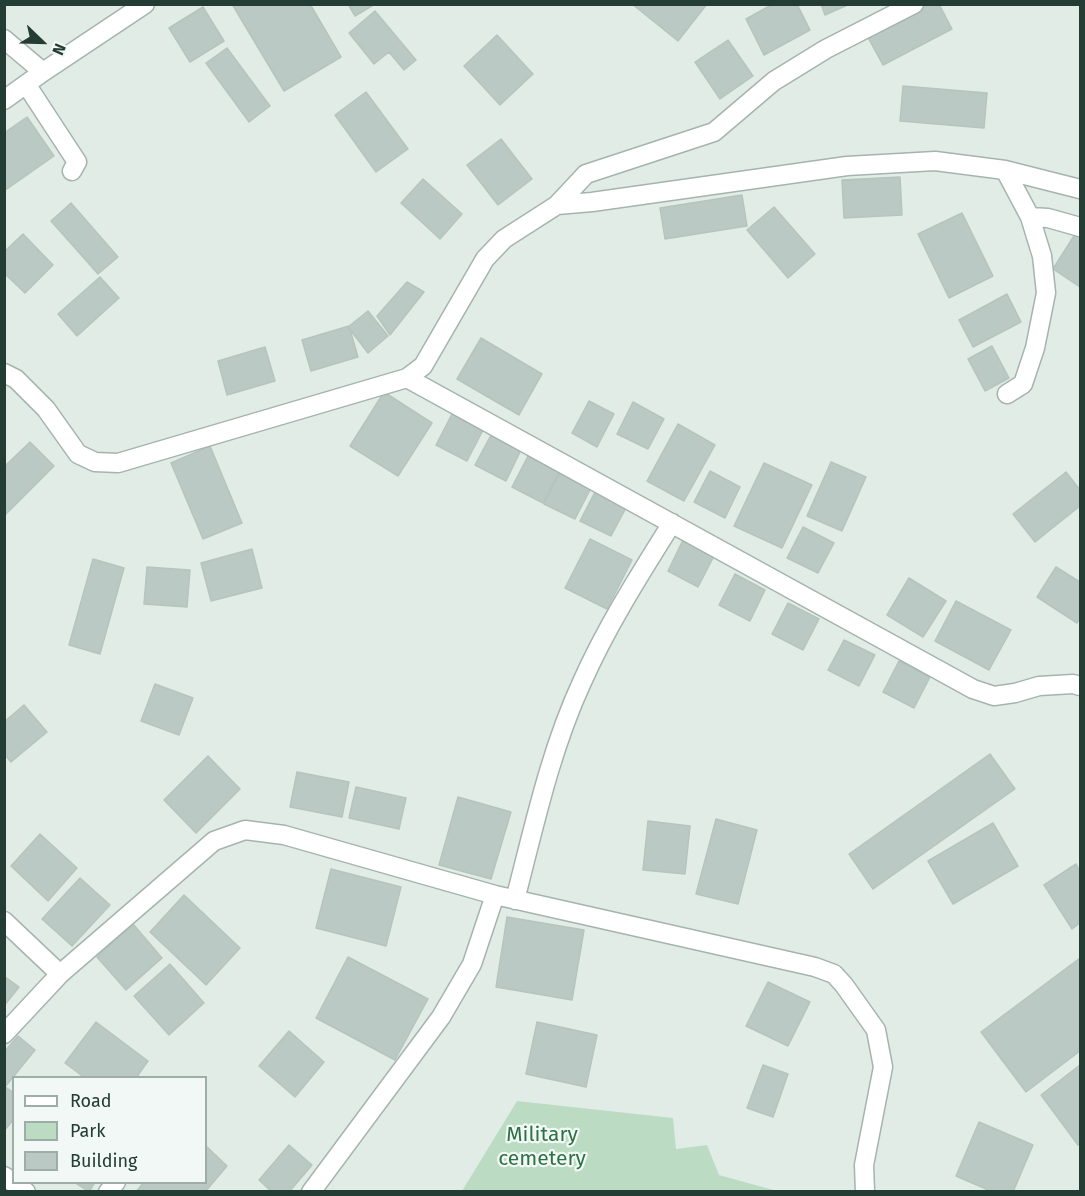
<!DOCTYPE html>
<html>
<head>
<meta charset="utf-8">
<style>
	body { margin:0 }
	#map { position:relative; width:1085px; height:1196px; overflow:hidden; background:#e2ece7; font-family:"Fira Sans",sans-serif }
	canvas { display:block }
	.frame { position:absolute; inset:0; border:6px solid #233c34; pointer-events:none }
	.legend { position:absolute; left:12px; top:1076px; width:195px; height:108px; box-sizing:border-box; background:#f2f8f5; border:2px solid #9fada8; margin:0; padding:8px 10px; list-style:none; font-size:18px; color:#233c34 }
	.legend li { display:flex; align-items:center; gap:12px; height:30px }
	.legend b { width:30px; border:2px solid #9fada8 }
	.north { position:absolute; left:12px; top:12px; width:60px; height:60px; -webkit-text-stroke:4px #f2f8f5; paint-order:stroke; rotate:113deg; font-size:16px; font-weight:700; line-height:24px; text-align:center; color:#233c34 }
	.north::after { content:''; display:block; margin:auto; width:21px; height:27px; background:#233c34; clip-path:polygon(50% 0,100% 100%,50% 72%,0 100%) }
</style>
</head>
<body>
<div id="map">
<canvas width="1085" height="1196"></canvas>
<div class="frame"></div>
<ul class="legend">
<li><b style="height:8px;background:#fff"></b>Road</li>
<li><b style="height:16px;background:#bbdcc3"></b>Park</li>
<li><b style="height:16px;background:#bac9c3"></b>Building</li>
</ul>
<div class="north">N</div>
</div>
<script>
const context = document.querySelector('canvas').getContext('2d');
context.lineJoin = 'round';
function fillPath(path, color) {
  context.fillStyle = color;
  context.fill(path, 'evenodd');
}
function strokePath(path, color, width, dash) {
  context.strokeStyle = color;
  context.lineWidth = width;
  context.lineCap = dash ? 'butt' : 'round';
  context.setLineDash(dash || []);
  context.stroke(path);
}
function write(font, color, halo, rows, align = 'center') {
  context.font = font + ' "Fira Sans",sans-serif';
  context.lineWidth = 4.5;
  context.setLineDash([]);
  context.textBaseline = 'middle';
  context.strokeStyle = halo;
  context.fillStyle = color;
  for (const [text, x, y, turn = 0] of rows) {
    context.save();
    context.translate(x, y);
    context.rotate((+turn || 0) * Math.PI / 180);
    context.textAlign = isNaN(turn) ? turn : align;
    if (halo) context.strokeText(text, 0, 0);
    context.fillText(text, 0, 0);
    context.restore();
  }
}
fillPath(new Path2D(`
	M 517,1101 L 673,1118 L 676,1149 L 707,1145 L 719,1175 L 777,1191 L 462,1191 Z`), '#bbdcc3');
const building = new Path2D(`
	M 232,4 L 310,4 L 341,57 L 284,91 Z
	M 348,4 L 375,4 L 355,16 Z
	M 632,4 L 707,4 L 678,41 Z
	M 773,4 L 797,4 L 810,30 L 764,55 L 746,19 Z
	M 821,4 L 850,4 L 825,15 Z
	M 922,4 L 939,4 L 952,29 L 883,65 L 866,34 Z
	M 203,7 L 224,41 L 190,62 L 169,28 Z
	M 375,11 L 416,60 L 404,70 L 389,52 L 374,64 L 349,33 Z
	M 497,35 L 533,74 L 500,105 L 464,66 Z
	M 728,40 L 753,76 L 720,99 L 695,62 Z
	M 227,48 L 270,106 L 249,122 L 206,63 Z
	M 903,86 L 987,93 L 984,128 L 900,121 Z
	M 366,92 L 408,149 L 376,172 L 335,115 Z
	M 27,117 L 54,156 L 4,191 L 4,133 Z
	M 501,139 L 532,179 L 498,205 L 467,165 Z
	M 900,177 L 902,215 L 844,218 L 842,180 Z
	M 423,179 L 462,214 L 440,239 L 401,203 Z
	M 742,195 L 747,226 L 665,239 L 660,208 Z
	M 71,203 L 118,257 L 98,274 L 51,221 Z
	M 774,207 L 815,254 L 788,278 L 747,230 Z
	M 962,213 L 993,276 L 949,298 L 918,234 Z
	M 1077,231 L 1080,233 L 1080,287 L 1053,269 Z
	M 23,234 L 53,265 L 25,293 L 4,273 L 4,252 Z
	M 100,277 L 119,298 L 77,336 L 58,314 Z
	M 407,282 L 424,292 L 390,335 L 377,316 Z
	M 1007,294 L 1021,322 L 973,347 L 959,320 Z
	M 368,311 L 388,336 L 368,353 L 348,327 Z
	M 349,326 L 358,357 L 311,371 L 302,340 Z
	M 481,338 L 542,374 L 519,415 L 457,379 Z
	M 992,346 L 1009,378 L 985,391 L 968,359 Z
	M 265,347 L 275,381 L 227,395 L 218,361 Z
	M 384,392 L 432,423 L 398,476 L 350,446 Z
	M 589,401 L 614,414 L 597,447 L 572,433 Z
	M 633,402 L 664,419 L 648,449 L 617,434 Z
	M 452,414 L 483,430 L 467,461 L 436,445 Z
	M 678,424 L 715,445 L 684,501 L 647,481 Z
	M 491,435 L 521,450 L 506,481 L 475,465 Z
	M 30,442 L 54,466 L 4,516 L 4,467 Z
	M 210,446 L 242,523 L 203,539 L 171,463 Z
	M 528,456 L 559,472 L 543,503 L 512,487 Z
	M 831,462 L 866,477 L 842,531 L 807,516 Z
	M 764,463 L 812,485 L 782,548 L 734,526 Z
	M 710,471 L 740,487 L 725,518 L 694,502 Z
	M 1066,472 L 1080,490 L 1080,506 L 1035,542 L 1013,514 Z
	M 560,473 L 591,488 L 575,519 L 544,504 Z
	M 596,490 L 627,506 L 611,536 L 580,521 Z
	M 803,527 L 834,543 L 818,573 L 787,558 Z
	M 590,539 L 632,560 L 607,609 L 565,588 Z
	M 683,540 L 714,556 L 698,587 L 668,571 Z
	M 252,549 L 262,588 L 211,601 L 201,563 Z
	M 93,559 L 124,568 L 100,654 L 69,645 Z
	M 147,567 L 190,570 L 187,607 L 144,604 Z
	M 1056,567 L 1080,582 L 1080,618 L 1077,623 L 1037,597 Z
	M 735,574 L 765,590 L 750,621 L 719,605 Z
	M 909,578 L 946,601 L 923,637 L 887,615 Z
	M 956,601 L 1011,630 L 989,670 L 935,641 Z
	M 788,603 L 819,619 L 803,650 L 772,634 Z
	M 844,640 L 875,655 L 859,686 L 828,670 Z
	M 899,661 L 930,677 L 914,708 L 883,692 Z
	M 155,684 L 193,698 L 179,735 L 141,721 Z
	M 24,705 L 47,732 L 11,762 L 4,754 L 4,722 Z
	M 990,754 L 1015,789 L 873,889 L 849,854 Z
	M 208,756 L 240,789 L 196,833 L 164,800 Z
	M 297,772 L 349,782 L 342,817 L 290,807 Z
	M 356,787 L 406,798 L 399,829 L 349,818 Z
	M 458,797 L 511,812 L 491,879 L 439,865 Z
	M 716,819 L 757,830 L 738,904 L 696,894 Z
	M 648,821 L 690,826 L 685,874 L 643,870 Z
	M 993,823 L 1018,866 L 953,904 L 928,861 Z
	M 40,834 L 77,868 L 48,901 L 11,866 Z
	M 1076,864 L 1080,871 L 1080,923 L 1072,929 L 1044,885 Z
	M 331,869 L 401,887 L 386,946 L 316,928 Z
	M 80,878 L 110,905 L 72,946 L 42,919 Z
	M 184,895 L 240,948 L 206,985 L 150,932 Z
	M 507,917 L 584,930 L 572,1000 L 496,987 Z
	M 133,924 L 162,958 L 126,990 L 97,957 Z
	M 348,957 L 428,999 L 395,1060 L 316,1018 Z
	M 1080,958 L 1080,1051 L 1026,1092 L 981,1032 Z
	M 170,964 L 204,1003 L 169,1035 L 134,996 Z
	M 4,976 L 19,987 L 4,1006 Z
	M 768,982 L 810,1002 L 788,1046 L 746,1026 Z
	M 96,1022 L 148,1061 L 136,1078 L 85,1078 L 65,1063 Z
	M 537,1022 L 597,1035 L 586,1087 L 526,1074 Z
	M 289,1031 L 324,1062 L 295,1097 L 259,1066 Z
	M 18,1036 L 35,1050 L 5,1087 L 4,1052 Z
	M 763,1065 L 788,1074 L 773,1117 L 747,1108 Z
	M 1080,1065 L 1080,1144 L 1078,1145 L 1041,1095 Z
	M 4,1086 L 14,1093 L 14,1119 L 4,1131 Z
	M 979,1122 L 1033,1145 L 1013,1192 L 993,1192 L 956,1176 Z
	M 289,1145 L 312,1165 L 289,1192 L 272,1192 L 259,1180 Z
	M 206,1146 L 227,1166 L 205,1192 L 136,1192 L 144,1182 L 206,1182 Z
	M 74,1182 L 95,1182 L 89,1192 Z`);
fillPath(building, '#bac9c3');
strokePath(building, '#b5c5bd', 1.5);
const minor = new Path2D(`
	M 4,39 L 43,72
	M 26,84 L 77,162 L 72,171
	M 4,100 L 43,72 L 145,4
	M 1005,170 L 1030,217 L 1042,256 L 1046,293 L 1035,348 L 1023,384 L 1007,394
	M 557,205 L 586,174 L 714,132 L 774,81 L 826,49 L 914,4
	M 1030,217 L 1048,218 L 1080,227
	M 4,373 L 16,379 L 46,409 L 78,454 L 95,462 L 118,463 L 407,378 L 423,366 L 485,259 L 504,239 L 557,205 L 592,202 L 847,166 L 935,161 L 1005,170 L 1080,189
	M 407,378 L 973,689 L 994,696 L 1015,693 L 1039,686 L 1073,684 L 1080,686
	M 515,900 C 534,827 550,751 582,682 C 607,626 640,574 672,523
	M 4,921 L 60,974
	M 4,1034 L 60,974 L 214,841 L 245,830 L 284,835 L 495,895 L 815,967 L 834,974 L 844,985 L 876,1030 L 883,1067 L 864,1165 L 865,1192
	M 4,1176 L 26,1192
	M 108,1192 L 116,1182
	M 311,1192 L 441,1017 L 472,964 L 495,895`);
strokePath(minor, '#a5b4ae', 21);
strokePath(minor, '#fff', 18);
write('21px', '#2e7244', '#f2f8f5', [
	["Military",542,1135],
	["cemetery",542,1159]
]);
</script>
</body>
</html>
